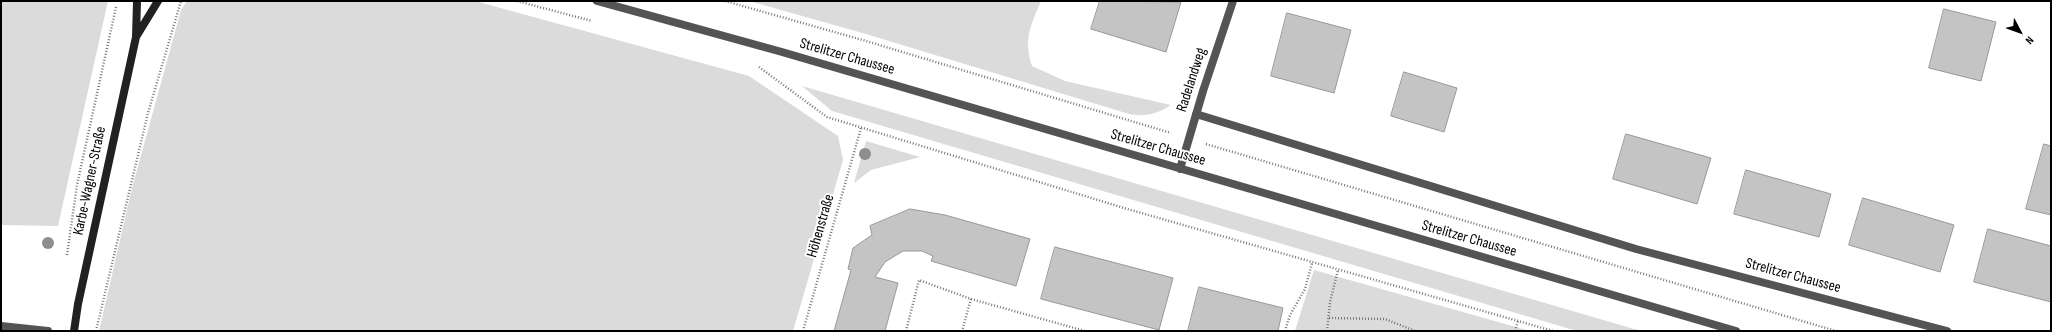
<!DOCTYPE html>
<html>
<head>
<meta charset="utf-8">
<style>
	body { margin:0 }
	#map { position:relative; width:2052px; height:332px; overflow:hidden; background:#fff; font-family:"Sofia Sans Condensed",sans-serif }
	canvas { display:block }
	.frame { position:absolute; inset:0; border:2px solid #000; pointer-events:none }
	.north { position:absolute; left:2000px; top:12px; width:40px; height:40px; -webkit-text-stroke:3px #fff; paint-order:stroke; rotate:131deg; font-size:11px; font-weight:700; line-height:16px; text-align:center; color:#000 }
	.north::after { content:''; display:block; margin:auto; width:14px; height:18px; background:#000; clip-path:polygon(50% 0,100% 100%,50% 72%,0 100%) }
</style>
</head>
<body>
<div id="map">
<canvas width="2052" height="332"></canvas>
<div class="frame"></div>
<div class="north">N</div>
</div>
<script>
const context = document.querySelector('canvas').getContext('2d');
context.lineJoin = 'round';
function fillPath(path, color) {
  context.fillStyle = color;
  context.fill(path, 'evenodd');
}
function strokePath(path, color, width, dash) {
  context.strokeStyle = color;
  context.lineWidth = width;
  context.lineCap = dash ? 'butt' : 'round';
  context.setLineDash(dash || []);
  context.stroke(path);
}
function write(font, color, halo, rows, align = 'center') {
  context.font = font + ' "Sofia Sans Condensed",sans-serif';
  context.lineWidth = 4;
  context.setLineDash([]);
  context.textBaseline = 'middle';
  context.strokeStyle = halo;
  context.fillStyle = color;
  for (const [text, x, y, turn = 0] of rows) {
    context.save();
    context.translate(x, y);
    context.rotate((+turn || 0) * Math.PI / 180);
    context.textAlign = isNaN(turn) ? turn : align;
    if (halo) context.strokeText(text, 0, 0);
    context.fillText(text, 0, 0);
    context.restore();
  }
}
fillPath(new Path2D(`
	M 1,1 L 108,1 L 58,226 L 1,225 Z
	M 187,1 L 475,1 L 749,76 L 838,136 L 843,160 L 793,331 L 99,331 L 132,188 L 181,10 Z
	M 749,1 L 1041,1 C 1031,25 1023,39 1032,66 L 1065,81 L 1171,105 C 1157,114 1146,117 1129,114 L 866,34 Z
	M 802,86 L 1641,331 L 1577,331 L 832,111 Z
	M 866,141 L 920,157 L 871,170 L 854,183 Z
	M 1314,270 L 1530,331 L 1295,331 Z`), '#dbdbdb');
const building = new Path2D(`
	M 1100,1 L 1181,2 L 1166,52 L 1091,29 Z
	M 1944,9 L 1996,22 L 1981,81 L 1929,68 Z
	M 1287,13 L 1351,30 L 1334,93 L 1271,76 Z
	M 1404,72 L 1457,88 L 1444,132 L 1391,116 Z
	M 1626,134 L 1711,158 L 1697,204 L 1613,179 Z
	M 2044,144 L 2051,146 L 2051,215 L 2026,209 Z
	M 1746,170 L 1831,194 L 1819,237 L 1734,214 Z
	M 1863,198 L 1954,225 L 1940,272 L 1849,245 Z
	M 910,209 L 945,215 L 1030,239 L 1016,286 L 931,261 L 933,256 L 922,251 L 903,251 L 885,262 L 875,277 L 898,283 L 885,331 L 834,331 L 851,270 L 848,269 L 853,248 L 872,235 L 870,226 Z
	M 1988,229 L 2051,246 L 2051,302 L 1974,282 Z
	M 1055,247 L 1173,278 L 1159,330 L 1041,299 Z
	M 1199,287 L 1283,308 L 1278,331 L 1188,331 Z`);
fillPath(building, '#c4c4c4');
strokePath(building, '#989898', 1);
strokePath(new Path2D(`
	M 517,1 L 592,21
	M 725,1 L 866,41 L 1171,133
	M 759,67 L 827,117 L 1124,208 L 1553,331
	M 1206,144 L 1836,331
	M 67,255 L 77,185 L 116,7
	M 971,299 L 1085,331
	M 1329,318 L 1385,319 L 1415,331
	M 96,331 L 148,113 L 181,1
	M 803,331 L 861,128
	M 906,331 L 919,280 L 971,299 L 962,331
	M 1285,331 L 1290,315 L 1305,289 L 1312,263
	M 1327,331 L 1330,302 L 1338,270
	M 1515,331 L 1518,321`), '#767676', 2.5, [1, 2]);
strokePath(new Path2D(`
	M 1,326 L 48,331`), '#545454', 8);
strokePath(new Path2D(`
	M 597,1 L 782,52 L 1736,331
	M 1196,114 L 1636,249 L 1947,331
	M 1180,169 L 1203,91 L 1233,1`), '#545454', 8);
strokePath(new Path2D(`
	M 136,37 L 158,1
	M 74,331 L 78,304 L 136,37 L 137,1`), '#212121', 8);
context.fillStyle = '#8e8e8e';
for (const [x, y] of [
	[865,154],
	[48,243]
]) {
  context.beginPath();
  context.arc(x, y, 6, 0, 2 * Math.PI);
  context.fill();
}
write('15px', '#000', '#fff', [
	["Strelitzer Chaussee",847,57,16],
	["Radelandweg",1192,80,-72],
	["Strelitzer Chaussee",1158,148,16],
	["Karbe-Wagner-Straße",90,181,-78],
	["Höhenstraße",821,226,-74],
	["Strelitzer Chaussee",1469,239,16],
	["Strelitzer Chaussee",1793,276,15]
]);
</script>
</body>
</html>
